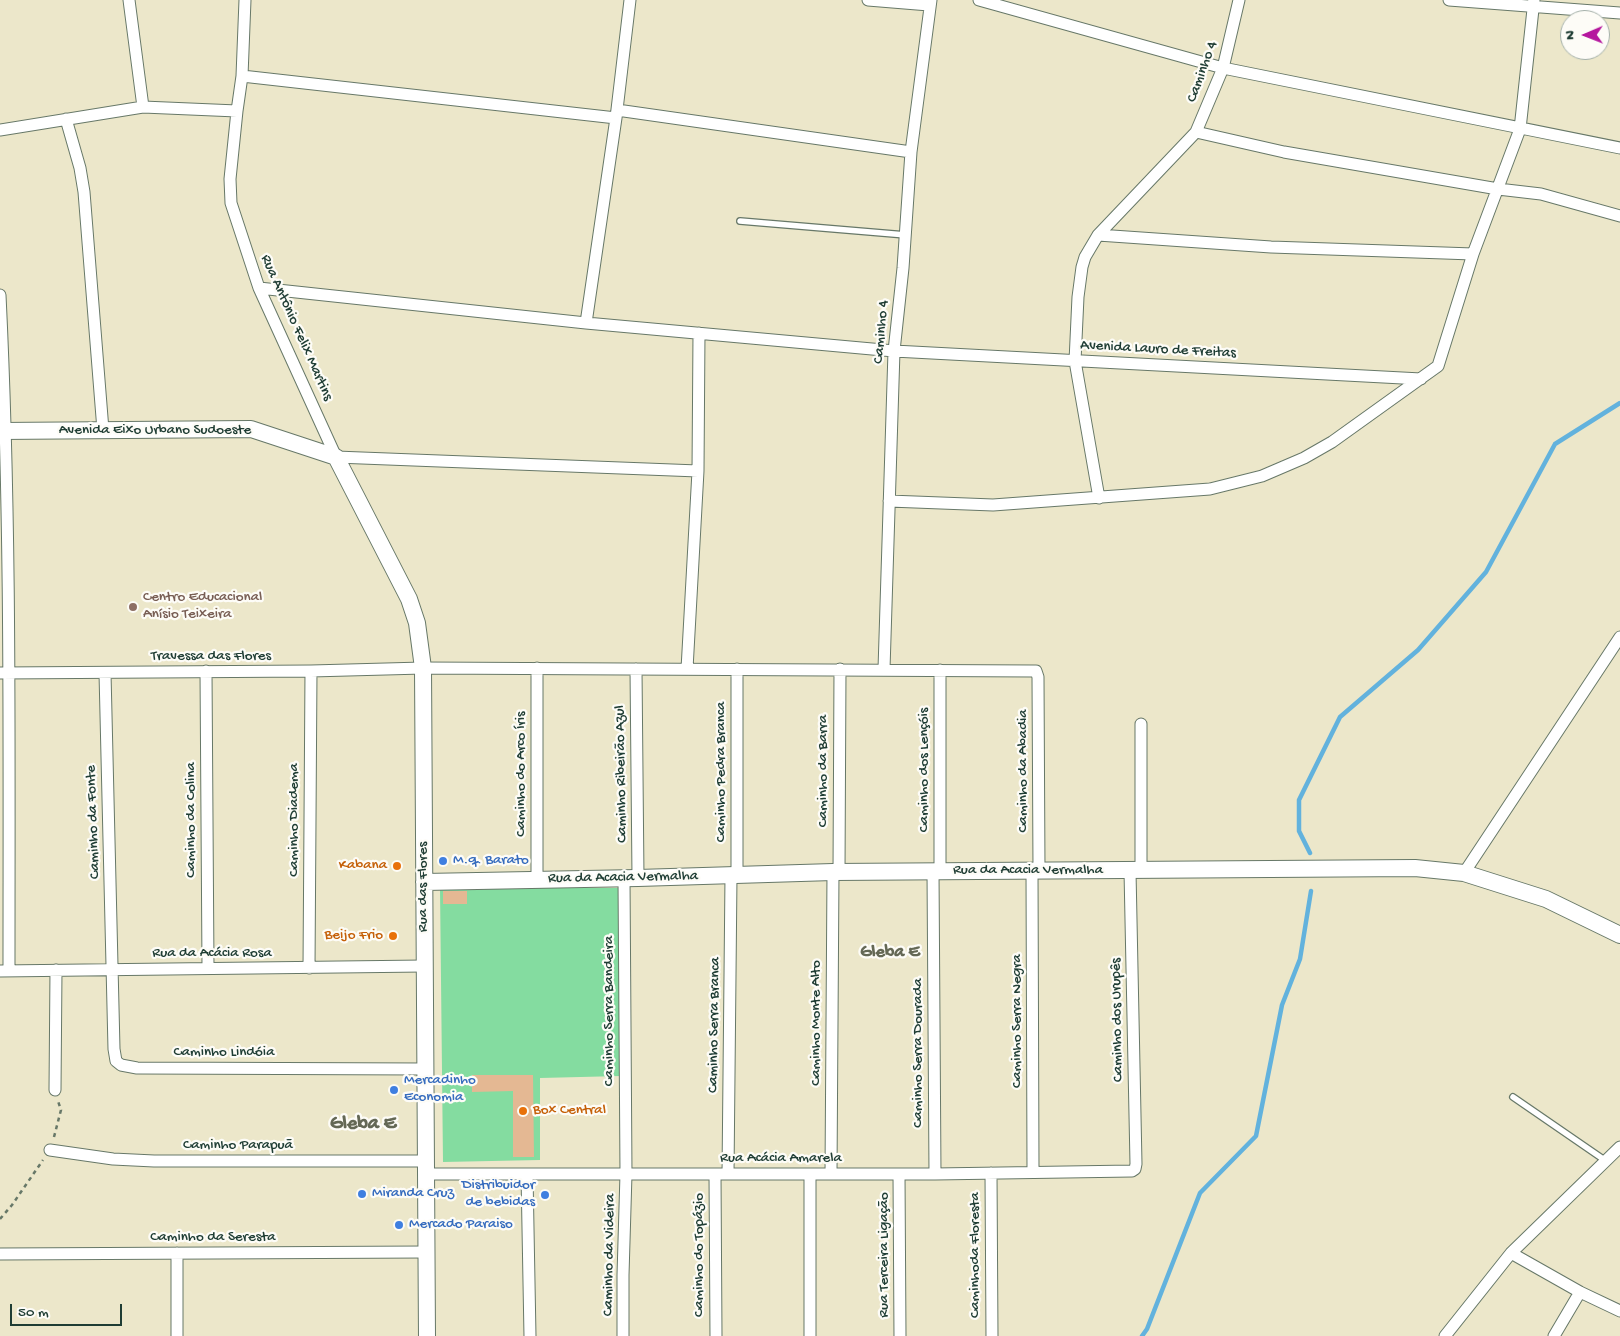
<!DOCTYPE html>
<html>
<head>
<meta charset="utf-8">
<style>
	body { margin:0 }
	#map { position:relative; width:1620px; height:1336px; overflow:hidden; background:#ece7ca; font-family:"Gochi Hand",sans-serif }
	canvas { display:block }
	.north { position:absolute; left:1560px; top:10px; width:50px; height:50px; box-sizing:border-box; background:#fdfcf7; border:1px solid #a4b0a9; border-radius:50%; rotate:269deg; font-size:14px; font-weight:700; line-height:20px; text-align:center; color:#1f3d34 }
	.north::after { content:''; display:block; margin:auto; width:18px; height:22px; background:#b5179e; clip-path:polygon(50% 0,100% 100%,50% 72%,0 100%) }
	.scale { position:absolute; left:10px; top:1304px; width:112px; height:22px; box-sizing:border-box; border:2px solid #1f3d34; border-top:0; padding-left:6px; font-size:15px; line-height:18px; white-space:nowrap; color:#1f3d34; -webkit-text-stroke:4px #fdfcf7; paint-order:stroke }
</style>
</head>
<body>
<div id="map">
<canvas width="1620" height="1336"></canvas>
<div class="north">N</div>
<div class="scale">50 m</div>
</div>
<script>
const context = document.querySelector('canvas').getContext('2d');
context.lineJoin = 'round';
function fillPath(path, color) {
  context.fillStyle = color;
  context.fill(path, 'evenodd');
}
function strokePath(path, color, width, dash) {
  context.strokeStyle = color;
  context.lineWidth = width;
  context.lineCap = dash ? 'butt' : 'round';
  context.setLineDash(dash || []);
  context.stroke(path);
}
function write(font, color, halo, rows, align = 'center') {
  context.font = font + ' "Gochi Hand",sans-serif';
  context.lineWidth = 4.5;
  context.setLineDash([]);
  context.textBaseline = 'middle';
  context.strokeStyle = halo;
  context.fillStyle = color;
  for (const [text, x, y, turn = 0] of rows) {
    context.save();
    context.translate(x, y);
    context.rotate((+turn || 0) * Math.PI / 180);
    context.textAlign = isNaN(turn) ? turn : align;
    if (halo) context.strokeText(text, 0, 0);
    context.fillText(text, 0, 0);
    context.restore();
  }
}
fillPath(new Path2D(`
	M 440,888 L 620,888 L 621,1076 L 540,1078 L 540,1160 L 443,1162 Z`), '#84dca0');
strokePath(new Path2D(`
	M 1310,853 L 1299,831 L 1299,800 L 1340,717 L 1418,650 L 1486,572 L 1555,444 L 1620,403
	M 1142,1336 L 1147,1329 L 1200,1193 L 1256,1136 L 1282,1005 L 1300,959 L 1311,891`), '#62b2dd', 4.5);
fillPath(new Path2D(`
	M 443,891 L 467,891 L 467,904 L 443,904 Z
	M 472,1075 L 533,1075 L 534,1157 L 513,1157 L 513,1091 L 472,1092 Z`), '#e4b893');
const lane = new Path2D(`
	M 740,221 L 906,235
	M 1513,1097 L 1606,1161`);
const street = new Path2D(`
	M 129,0 L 143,107
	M 245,0 L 242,76 L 237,111 L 230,179 L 231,203 L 259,288 L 336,457 L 698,471
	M 868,0 L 929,5
	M 979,0 L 1223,68 L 1620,148
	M 1449,0 L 1620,13
	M 242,76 L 616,118
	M 617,110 L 911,152
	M 66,119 L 80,168 L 84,192 L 103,430
	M 0,130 L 143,107 L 237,111
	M 1196,132 L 1284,152 L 1498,189 L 1541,194 L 1620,216
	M 1098,235 L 1271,247 L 1473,254
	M 259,288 L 586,323 L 894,351 L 1421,379
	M 0,295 C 11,520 9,745 9,970
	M 586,323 L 616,118 L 630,0
	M 1099,498 L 1075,361 L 1078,297 L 1082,267 L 1085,257 L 1098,235 L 1196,132 L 1223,68 L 1239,0
	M 889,501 L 993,505 L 1210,489 L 1262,476 L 1304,458 L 1332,442 L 1438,366 L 1473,254 L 1520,129 L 1534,0
	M 537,668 L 537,880
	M 636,669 L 638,878
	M 687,669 L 698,471 L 699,333
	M 737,669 L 737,876
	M 884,669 L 894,351 L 903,268 L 911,152 L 931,0
	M 940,670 L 940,871
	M 206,671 L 208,968
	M 0,673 L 311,671 L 423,668 L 1034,671 L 1036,671 L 1038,677 L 1039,870
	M 105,673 L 114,1049 L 116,1061 L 121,1065 L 137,1068 L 425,1069
	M 1141,724 L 1141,871
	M 933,871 L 935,1174
	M 1032,871 L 1033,1171
	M 839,872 L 840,669
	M 1464,873 L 1620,637
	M 309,968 L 311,671
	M 0,971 L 424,966
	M 55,1090 L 56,970
	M 50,1150 L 113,1159 L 154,1161 L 426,1161
	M 991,1173 L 992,1336
	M 426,1174 L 935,1174 L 1132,1171 L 1135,1169 L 1136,1164 L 1130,871
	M 527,1174 L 530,1336
	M 715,1174 L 716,1336
	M 728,1174 L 731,876
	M 831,1174 L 833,872
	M 899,1174 L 900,1336
	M 177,1253 L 177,1336
	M 1511,1253 L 1580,1292 L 1620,1311
	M 0,1254 L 426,1252
	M 623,1336 L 623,1275 L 626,1174 L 624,878
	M 810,1336 L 810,1174
	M 1445,1336 L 1511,1253 L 1620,1147
	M 1554,1336 L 1580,1292`);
const secondary = new Path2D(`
	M 0,431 L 251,429 L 336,457 L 409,599 L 417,623 L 423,668 L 427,1336
	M 424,882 L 638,878 L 833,872 L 1415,868 L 1464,873 L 1546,899 L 1620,935`);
strokePath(lane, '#677868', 8);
strokePath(street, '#677868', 13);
strokePath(secondary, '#677868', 18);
strokePath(new Path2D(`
	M 54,1137 L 61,1110 L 58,1101
	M 0,1219 L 12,1205 L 43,1160`), '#677868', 2.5, [4, 4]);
strokePath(lane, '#fff', 5.5);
strokePath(street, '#fff', 11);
strokePath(secondary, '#fff', 16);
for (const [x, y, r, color] of [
	[133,607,5,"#8d6e63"],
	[443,861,5,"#3f7fe0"],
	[397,866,5,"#e8710a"],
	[393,936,5,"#e8710a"],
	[394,1090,5,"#3f7fe0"],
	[523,1111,5,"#e8710a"],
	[362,1194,5,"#3f7fe0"],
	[545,1195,5,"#3f7fe0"],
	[399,1225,5,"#3f7fe0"]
]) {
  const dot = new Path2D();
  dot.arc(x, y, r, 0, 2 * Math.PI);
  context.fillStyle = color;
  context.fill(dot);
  strokePath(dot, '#fdfcf7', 2);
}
write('15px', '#1f3d34', '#fdfcf7', [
	["Caminho 4",1203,72,-70],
	["Rua Antônio Felix Martins",296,328,66],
	["Caminho 4",882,332,-85],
	["Avenida Lauro de Freitas",1158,350,3],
	["Avenida Eixo Urbano Sudoeste",155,431],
	["Travessa das Flores",211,657],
	["Caminho dos Lençóis",925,770,-90],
	["Caminho da Barra",824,771,-90],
	["Caminho da Abadia",1024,771,-90],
	["Caminho Pedra Branca",722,772,-90],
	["Caminho do Arco Íris",522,774,-90],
	["Caminho Ribeirão Azul",622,774,-91],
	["Caminho da Colina",192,820,-90],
	["Caminho Diadema",295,820,-90],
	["Caminho da Fonte",94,822,-92],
	["Rua da Acacia Vermalha",1028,871],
	["Rua da Acacia Vermalha",623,878,-1],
	["Rua das Flores",424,887,-90],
	["Rua da Acácia Rosa",212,954],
	["Caminho Serra Bandeira",610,1011,-90],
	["Caminho dos Urupês",1118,1020,-91],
	["Caminho Serra Negra",1018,1021,-90],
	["Caminho Monte Alto",817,1023,-90],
	["Caminho Serra Branca",715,1025,-89],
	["Caminho Lindóia",224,1053],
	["Caminho Serra Dourada",919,1053,-90],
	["Caminho Parapuã",238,1146],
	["Rua Acácia Amarela",781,1159],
	["Caminho da Seresta",213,1238],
	["Caminho da Videira",610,1255,-89],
	["Caminho do Topázio",700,1255,-90],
	["Rua Terceira Ligação",885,1255,-90],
	["Caminhoda Floresta",976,1255,-90]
]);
write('15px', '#785e54', '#fdfcf7', [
	["Centro Educacional",143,598],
	["Anísio Teixeira",143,615]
], 'left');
write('15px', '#366cbe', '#fdfcf7', [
	["M.q. Barato",453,861],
	["Mercadinho",404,1081],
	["Economia",404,1098],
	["Distribuidor",535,1186,"right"],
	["de bebidas",535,1203,"right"],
	["Miranda Cruz",372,1194],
	["Mercado Paraiso",409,1225]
], 'left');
write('15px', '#c56008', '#fdfcf7', [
	["Kabana",387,866],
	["Beijo Frio",383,936],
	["Box Central",533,1111,"left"]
], 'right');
write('bold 18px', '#646855', '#fdfcf7', [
	["Gleba E",890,953]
]);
write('bold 20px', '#646855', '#fdfcf7', [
	["Gleba E",363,1125]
]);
</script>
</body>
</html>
